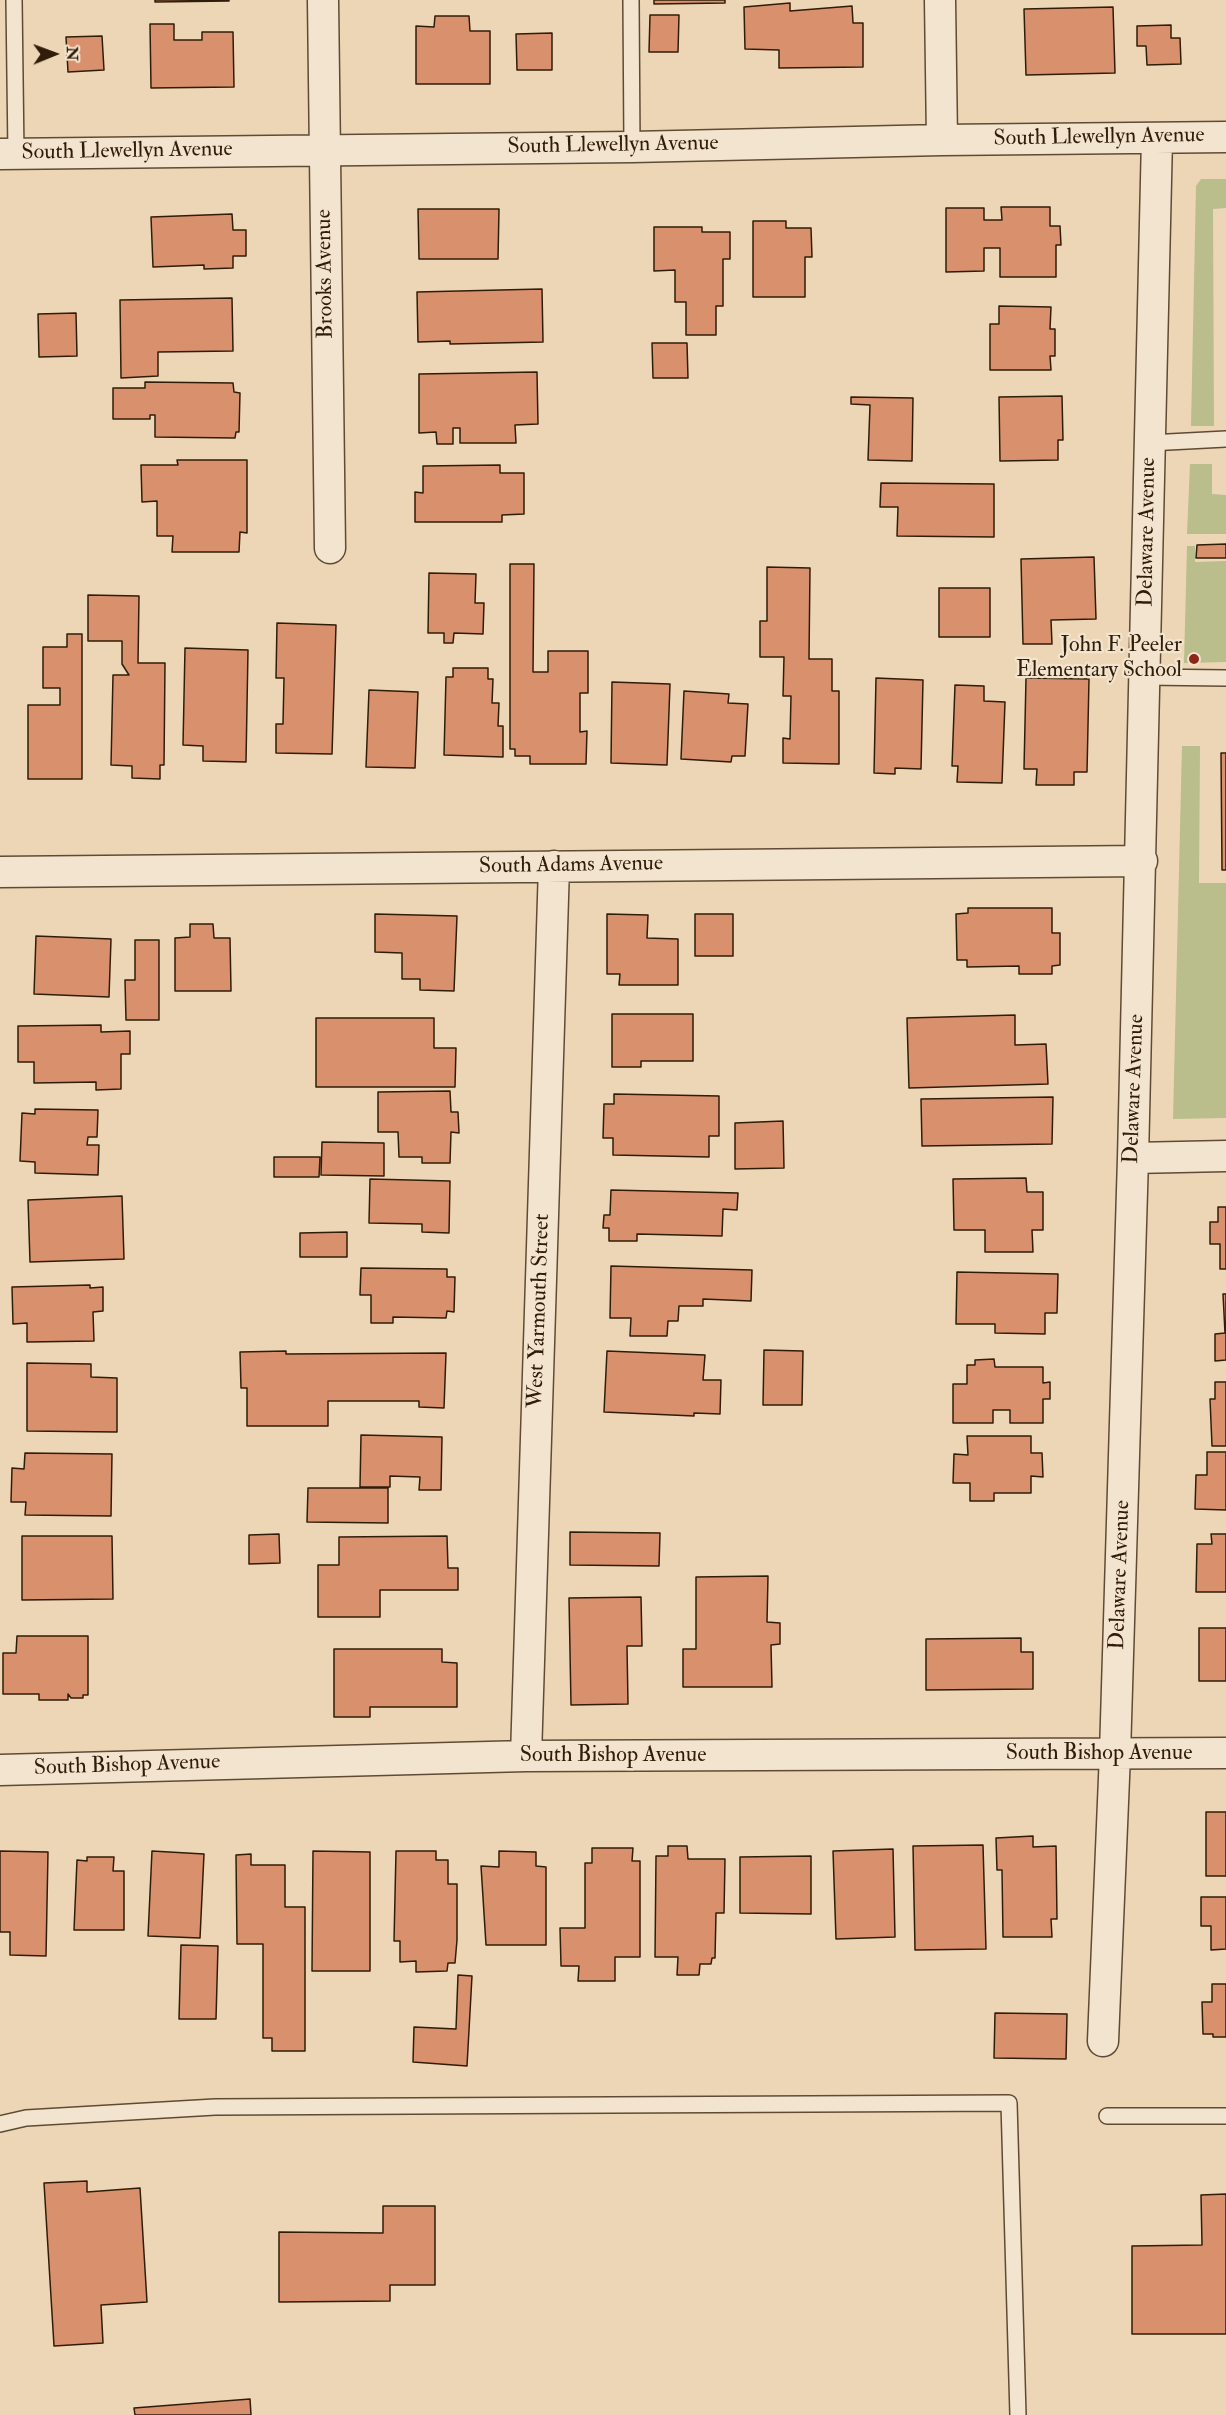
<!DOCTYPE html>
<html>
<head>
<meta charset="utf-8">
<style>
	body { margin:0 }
	#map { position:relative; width:1226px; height:2415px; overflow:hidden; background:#edd6b5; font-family:"IM FELL Double Pica",serif }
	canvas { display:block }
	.north { position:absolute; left:24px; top:24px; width:60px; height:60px; -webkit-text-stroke:4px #f3e4cf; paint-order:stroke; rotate:89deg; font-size:16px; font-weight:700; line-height:24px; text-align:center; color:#301d09 }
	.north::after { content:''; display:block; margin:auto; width:21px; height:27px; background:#301d09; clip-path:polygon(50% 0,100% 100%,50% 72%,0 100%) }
</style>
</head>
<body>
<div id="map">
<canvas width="1226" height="2415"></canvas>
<div class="north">N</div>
</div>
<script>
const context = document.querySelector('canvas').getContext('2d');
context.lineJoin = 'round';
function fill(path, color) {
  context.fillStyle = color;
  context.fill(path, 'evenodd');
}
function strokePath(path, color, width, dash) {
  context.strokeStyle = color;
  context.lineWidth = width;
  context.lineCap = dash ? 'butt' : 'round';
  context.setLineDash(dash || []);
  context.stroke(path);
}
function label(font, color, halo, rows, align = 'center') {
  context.font = font + ' "IM FELL Double Pica",serif';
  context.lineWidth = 4.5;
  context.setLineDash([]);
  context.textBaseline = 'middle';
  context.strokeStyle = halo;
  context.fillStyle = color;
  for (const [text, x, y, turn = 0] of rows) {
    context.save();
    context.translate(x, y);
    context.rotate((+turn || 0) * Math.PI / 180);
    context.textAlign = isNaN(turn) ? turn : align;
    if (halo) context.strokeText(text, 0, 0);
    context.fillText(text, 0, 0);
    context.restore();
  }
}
fill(new Path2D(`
	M1201,179H1226V208L1213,209L1214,426H1191L1196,186Z
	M1190,464H1212V494L1226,495V534H1187Z
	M1187,546H1195V562L1226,561V662L1184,663Z
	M1182,746H1200L1199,883H1226V1118L1173,1119Z`), '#babd8c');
const building = new Path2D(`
	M155,0H229V1L155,2Z
	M654,0H725V3L654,4Z
	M790,3V11L852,6L853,23H863V67L779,68V50L745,49L744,7Z
	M1113,7L1115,73L1026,75L1024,9Z
	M650,15H679L678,52H649Z
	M435,16H469L470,31H490V84H416V26L434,27Z
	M150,24H174V40H202V32H233L234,87L151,88Z
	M1171,25V38H1180L1181,64L1147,65L1146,46H1137V26Z
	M552,33V70H517L516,34Z
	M102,36L104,70L68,72L66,37Z
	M1001,207H1050V226H1060L1061,245H1056V277H1000V248H984V271L946,272V208H984V220H1002Z
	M418,209H499L498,259H419Z
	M232,214L233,230H246V256H233V268L204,269V265L153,267L151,217Z
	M753,221H786V228H811L812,257H805V297H753Z
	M654,227H702V232H730V259H723V306H716V335H686V302H675V270L654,271Z
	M542,289L543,342L450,344V341L418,342L417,292Z
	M232,298L233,351L158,352V376L121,378L120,300Z
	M999,306L1051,307L1050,329H1055V356H1050L1051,370H990V324H999Z
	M76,313L77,356L39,357L38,314Z
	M652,343H687L688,378H653Z
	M537,372L538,424L515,425L516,443H460V428H453V444H437L436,432L419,433V374Z
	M145,382L233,383L234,392L240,393L239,432H236L235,438L155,437V415H150V419H113V388H145Z
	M1062,396L1063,440H1058V460L1000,461L999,397Z
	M851,397L913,398L912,461L868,460L870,405L851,404Z
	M177,460H247V533L240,532L239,552H172L173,536H157V501L142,502L141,465H178Z
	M500,465V473H524V514L502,515V522H415V492L423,493V466Z
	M881,483L994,484V537L897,536L898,507H880Z
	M1226,544V558H1196L1197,545Z
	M1094,557L1096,619L1051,620L1052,644H1023L1021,559Z
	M510,564H534L533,672H548V651H588V693H580V732L587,731L586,764H530V756H515V749H510Z
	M767,567L810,568L809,659H832V691H839V764L783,763V738L790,739L791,696H783L784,657H760V621H767Z
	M429,573L476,574L475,603H484L483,634L454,633L453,643H444V633H428Z
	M939,588H990V637H939Z
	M88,595L139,596L138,663H165L164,765H160V779L132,778V766L111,765L113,675H129L122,664V641H88Z
	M277,623L336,625L332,754L276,753V724H283L284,678H276Z
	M67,634H82V779H28V705H60V688H43V647H67Z
	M185,648L248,650L246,762L203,761V746L183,745Z
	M453,668H488V679H493L492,703H499L498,726H503V757L444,755L446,677H453Z
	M876,678L923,680L921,769L895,768V774L874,773Z
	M1026,678L1089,679L1087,772H1074V785H1036L1037,769H1024Z
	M612,682L670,684L667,765L611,763Z
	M955,685L984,686V701L1005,702L1002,783L957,782L958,766H952Z
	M369,690L418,692L415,768L366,767Z
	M684,691L729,694L728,703L748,704L745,756H732L731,762L681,759Z
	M1221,753H1226V870H1222Z
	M968,908H1052V933H1060V965L1052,966V974H1019V966L967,967V960H957L956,914L968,913Z
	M375,914L457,916L454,991L420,990V979H402V953L375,952Z
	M607,914L648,915L647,938L678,939V985H619L620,974H607Z
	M695,914H733V956H695Z
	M190,924H213L214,938H230L231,991H175V938L190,937Z
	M36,936L111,939L109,997L34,994Z
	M135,940H159V1020H126L125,980H135Z
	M612,1014H693V1061H641V1067H612Z
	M1015,1015V1045L1046,1044L1048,1084L909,1088L907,1018Z
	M316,1018H434V1048H456L455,1087H316Z
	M101,1025V1032L130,1031V1054H121V1089L96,1090V1082L34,1083V1062H18V1026Z
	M450,1091L451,1112H458L459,1133L451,1132L450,1163H422V1157H399L398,1132H378V1092Z
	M614,1094L719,1096V1136H709V1157L613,1155V1138H603L604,1104H614Z
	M1053,1097L1052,1144L922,1146L921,1099Z
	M35,1109L98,1110L97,1137H88L87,1145H99L98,1175L35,1173V1162L20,1161L22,1113L35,1114Z
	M783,1121L784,1168L735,1169V1123Z
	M322,1142L384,1143V1176L321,1175Z
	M274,1157H320L319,1177H274Z
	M1026,1178L1027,1192H1043V1230H1032L1033,1252H985V1230H954L953,1179Z
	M370,1179L450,1181L449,1233L422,1232V1224L369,1223Z
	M611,1190L738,1193L737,1210L723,1209L722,1236L637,1234V1241H609V1228H603L604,1215H610Z
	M122,1196L124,1259L30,1262L28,1200Z
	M1218,1207H1226V1269H1220V1244H1210V1222H1218Z
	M347,1232V1257H300V1233Z
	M611,1266L752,1270L751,1301L703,1299V1306H679L678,1321H668L667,1336H630L631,1318H610Z
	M361,1268L447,1269V1277H455L454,1312L447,1311L446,1318L393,1317V1323H371V1295H360Z
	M957,1272L1058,1274L1057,1313H1045V1334L995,1333V1324H956Z
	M90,1285V1288L103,1287V1311L93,1312L94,1341L27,1342V1323L13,1324L12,1287Z
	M1223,1294H1226V1360L1215,1361V1334L1225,1333Z
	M764,1350L803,1351L802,1405H763Z
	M286,1351V1354L446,1353L444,1408L419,1407V1401H328V1426H247V1388H241L240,1352Z
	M607,1351L705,1355L703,1380H721L720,1414L694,1413V1416L604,1412Z
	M994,1359L995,1367H1043V1383L1050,1382V1399H1043V1423H1010V1410H993V1423H953V1384H967V1365H975V1360Z
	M27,1363L91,1364V1377L117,1378V1432L27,1431Z
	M1215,1382H1226V1446H1212L1210,1399H1215Z
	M361,1435L442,1437L441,1490H419L420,1477L390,1476V1487H360Z
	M967,1436H1031V1453H1042L1043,1477L1031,1476V1493H994V1501H970V1483H953L954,1454L968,1455Z
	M1207,1452H1226V1510L1195,1509L1196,1475H1207Z
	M25,1453L112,1454L111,1516L25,1515L26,1502H11L12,1468L24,1469Z
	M308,1488H388V1523L307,1522Z
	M570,1532L660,1533L659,1566L570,1565Z
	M279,1534L280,1563L249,1564V1535Z
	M1211,1534H1226V1592H1196L1197,1544H1212Z
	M22,1536H112L113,1599L22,1600Z
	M447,1536L448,1568H458V1590H380V1617H318V1565H339V1537Z
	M768,1576L767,1622L780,1623V1644L771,1645L772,1687H683V1649H696V1577Z
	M641,1597L642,1646H627L628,1704L571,1705L569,1598Z
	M1199,1628H1226V1681H1199Z
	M17,1636H88V1695H83V1698H71L68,1694V1700H39V1694H3V1653H16Z
	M1021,1638V1652H1033V1689L926,1690V1639Z
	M334,1649H442V1662L457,1663V1707H370V1717H334Z
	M1206,1812H1226V1876H1206Z
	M1033,1836V1847L1056,1846L1057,1919H1051L1052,1937H1003L1002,1870H997L996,1838Z
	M983,1845L986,1949L915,1950L913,1846Z
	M668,1846H687L688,1859H725L724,1913H716L715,1958H712L711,1964H700L699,1975H677L678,1957H655L656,1856H668Z
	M592,1848H633L632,1861H640V1957H615V1981H578L579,1966H561L560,1928H585V1863H592Z
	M893,1849L895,1937L836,1939L833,1851Z
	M0,1851L48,1852L46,1956L10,1955V1932H0Z
	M152,1851L204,1854L200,1938L148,1936Z
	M313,1851L370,1852V1971H312Z
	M396,1851H436V1860H448V1884H457V1940L455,1963H448L447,1971L416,1972V1961L400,1962V1941H394Z
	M499,1851L536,1852V1866L546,1867V1945H486L481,1866L499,1867Z
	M251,1854V1865H285V1907H305V2051H272V2038H263V1944H237L236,1855Z
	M811,1856V1914L740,1913V1857Z
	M87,1857H114L113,1871H124V1930H74L77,1860L87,1861Z
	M1201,1897H1226V1949L1211,1950V1926H1201Z
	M181,1945L218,1946L216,2019H179Z
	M458,1975L472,1976L467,2066L413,2062L414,2027L456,2029Z
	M1212,1984H1226V2037H1213V2034H1203L1202,2002H1212Z
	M995,2013L1067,2014L1066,2059L994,2058Z
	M87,2181V2192L140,2188L147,2302L101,2305L103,2343L54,2346L44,2183Z
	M1226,2194V2334H1132V2246L1202,2245L1201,2195Z
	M383,2206H435V2285H390V2301L279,2302V2232L383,2233Z
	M250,2399L251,2415H135L134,2408Z`);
fill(building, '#d9906d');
strokePath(building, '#301d09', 1.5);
const service = new Path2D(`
	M14,0L16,154
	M631,0L632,147
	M1149,443L1226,439
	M1145,677L1226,678
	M1107,2116H1226
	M0,2124L26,2118L215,2107L1009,2103L1018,2415`);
const minor = new Path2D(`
	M323,0L330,548
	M940,0L942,140
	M0,154L632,147L942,140L1226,137
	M0,872L1142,861
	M1133,1158L1226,1156
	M526,1756L554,866
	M0,1770L526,1756L1226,1753
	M1103,2041L1115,1754L1133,1158L1157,138`);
strokePath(service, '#5f4b34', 18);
strokePath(minor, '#5f4b34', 33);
strokePath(service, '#f3e4cf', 15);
strokePath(minor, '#f3e4cf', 30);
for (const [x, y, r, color] of [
	[1194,659,6,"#8f2418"]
]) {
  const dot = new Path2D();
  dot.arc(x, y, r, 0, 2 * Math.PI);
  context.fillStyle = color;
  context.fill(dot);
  strokePath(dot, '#f3e4cf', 2);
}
label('22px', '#301d09', '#f3e4cf', [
	["South Llewellyn Avenue",1099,138,-1],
	["South Llewellyn Avenue",613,146,-1],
	["South Llewellyn Avenue",127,152,-1],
	["Brooks Avenue",326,274,-91],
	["Delaware Avenue",1148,532,-89],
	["South Adams Avenue",571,866,-1],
	["Delaware Avenue",1135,1089,-88],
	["West Yarmouth Street",540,1311,-88],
	["Delaware Avenue",1121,1575,-88],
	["South Bishop Avenue",1099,1754],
	["South Bishop Avenue",613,1756],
	["South Bishop Avenue",127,1766,-2]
]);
label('22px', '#301d09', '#f3e4cf', [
	["John F. Peeler",1182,646],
	["Elementary School",1182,671]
], 'right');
</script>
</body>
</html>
